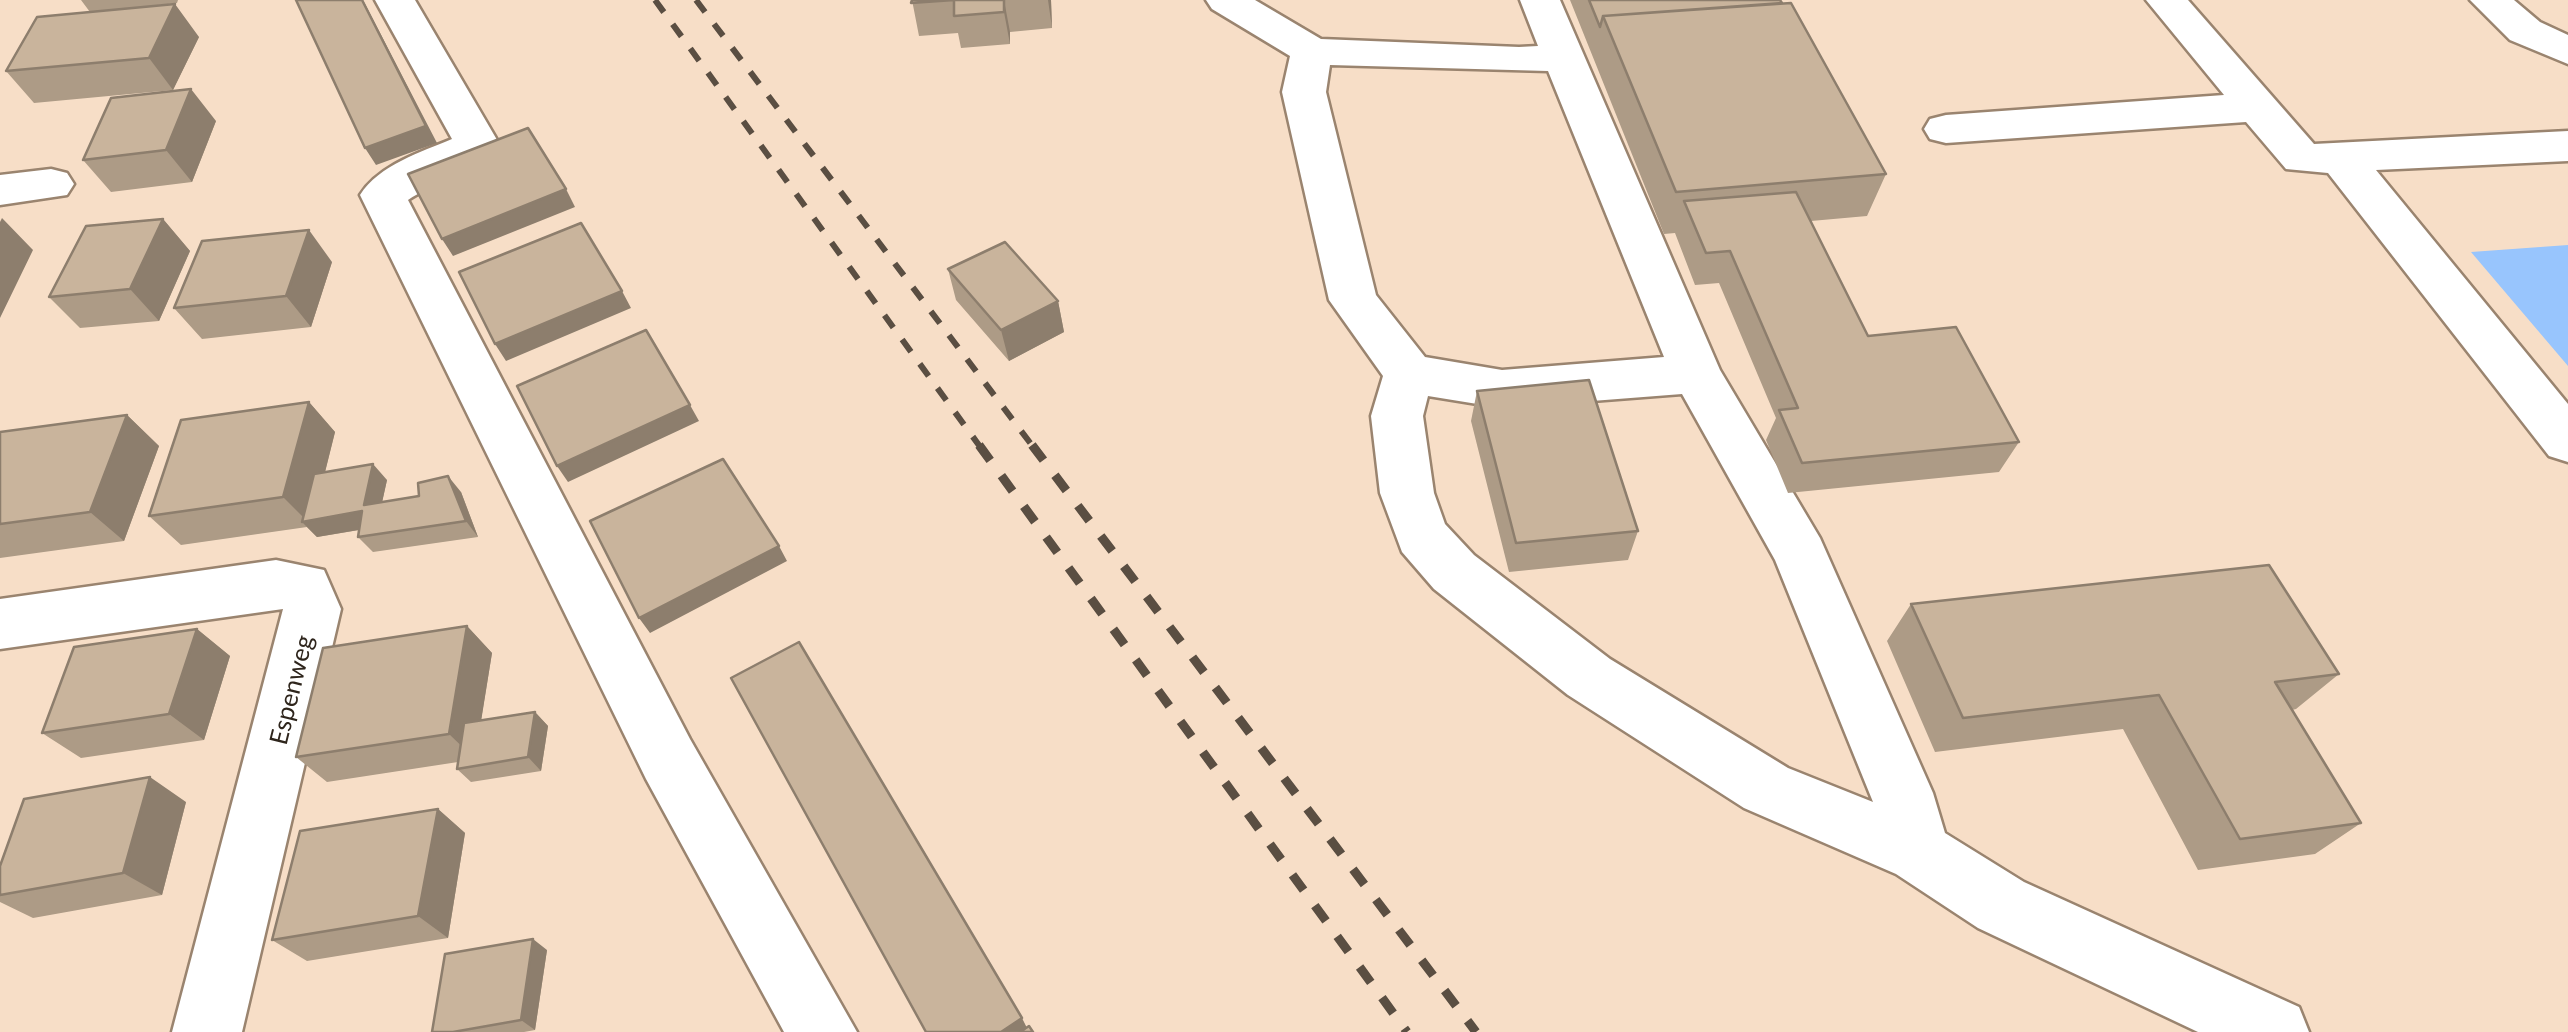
<!DOCTYPE html>
<html>
<head>
<meta charset="utf-8">
<style>
	body { margin:0 }
	canvas { display:block; background:#f7dec7 }
</style>
</head>
<body>
<canvas width="2568" height="1032"></canvas>
<script>
const context = document.querySelector('canvas').getContext('2d');
context.lineJoin = 'round';
function fill(path, color) {
  context.fillStyle = color;
  context.fill(path, 'evenodd');
}
function strokePath(path, color, width, dash) {
  context.strokeStyle = color;
  context.lineWidth = width;
  context.lineCap = dash ? 'butt' : 'round';
  context.setLineDash(dash || []);
  context.stroke(path);
}
function label(font, color, halo, rows, align = 'center') {
  context.font = font + ' Lato,sans-serif';
  context.lineWidth = 9;
  context.setLineDash([]);
  context.textBaseline = 'middle';
  context.strokeStyle = halo;
  context.fillStyle = color;
  for (const [text, x, y, turn = 0] of rows) {
    context.save();
    context.translate(x, y);
    context.rotate((+turn || 0) * Math.PI / 180);
    context.textAlign = isNaN(turn) ? turn : align;
    if (halo) context.strokeText(text, 0, 0);
    context.fillText(text, 0, 0);
    context.restore();
  }
}
fill(new Path2D(`
	M2568,245V366L2471,252Z`), '#98c5fd');
const minor = new Path2D(`
	M375,0H415L500,145C491,159 430,185 408,200L690,739L857,1032H784L646,779L360,195C379,165 421,152 452,139Z
	M1206,0H1255L1321,39L1519,47L1538,46L1520,0H1560L1720,370L1820,538L1933,793L1945,833L2024,882L2299,1007L2309,1032H2198L1978,928L1896,874L1744,808L1568,695L1434,589L1402,552L1380,493L1371,416L1383,376L1329,300L1282,92L1290,56L1212,9ZM1330,65L1548,71L1664,357L1502,370L1425,357L1376,295L1326,92ZM1682,394L1775,560L1873,802L1788,768L1610,659L1474,555L1445,524L1434,493L1423,416L1428,396L1502,408Z
	M2146,0H2188L2314,144L2568,131V161L2376,170L2568,404V462L2549,456L2328,173L2286,169L2246,122L1946,143L1930,139L1924,129L1930,119L1946,115L2224,95Z
	M2470,0H2514L2540,22L2568,35V64L2510,40Z
	M51,169L67,173L74,184L67,195L0,205V175Z
	M276,560L324,570L341,609L242,1032H172L283,609L0,649V599Z`);
strokePath(minor, '#9a846f', 5);
fill(minor, '#fff');
strokePath(new Path2D(`
	M655,0L981,448
	M696,0L1034,448`), '#5a4e42', 6, [15, 15]);
strokePath(new Path2D(`
	M979,445L1407,1032
	M1032,445L1476,1032`), '#5a4e42', 9, [19, 19]);
fill(new Path2D(`
	M81,0H178L177,3L121,9L199,37L173,90L34,103L6,71L90,12Z
	M912,0H1051L1052,28L1010,32V44L961,48L958,33L919,36Z
	M1570,0H1780L1886,174L1867,216L1811,221L1868,336L2019,442L1999,472L1788,493L1766,440L1776,418L1719,283L1695,285L1675,233L1664,234Z
	M216,121L192,182L111,192L83,160Z
	M163,219L190,251L159,321L80,328L49,297Z
	M332,262L311,327L202,339L174,308Z
	M948,269L1058,301L1064,332L1009,361L956,300Z
	M1477,391L1638,531L1628,560L1509,572L1471,421Z
	M309,402L335,432L325,472L387,480L382,502L461,492L478,537L373,552L358,537L359,530L317,537L307,527L181,545L149,516Z
	M127,415L159,446L124,541L0,558V432Z
	M1911,604L2339,674L2296,709L2292,710L2361,823L2315,854L2198,870L2123,729L1935,752L1887,641Z
	M467,626L492,653L481,720L535,712L548,726L541,771L471,782L457,769L458,762L327,782L296,757Z
	M197,629L230,656L204,740L81,758L42,733Z
	M186,802L162,895L33,918L0,902V866Z
	M438,809L465,833L448,938L307,961L272,940Z
	M547,950L535,1030L524,1032H432Z`), '#ad9b86');
fill(new Path2D(`
	M362,0H363L437,143L376,165L365,148Z
	M1004,0L1010,32V44L1004,12Z
	M1048,0H1051L1052,28Z
	M175,4L199,37L173,90L149,58Z
	M191,89L216,121L192,182L166,150Z
	M566,189L575,207L453,256L442,239Z
	M2,218L33,250L0,318V222Z
	M163,219L190,251L159,321L130,289Z
	M309,230L332,262L311,327L286,296Z
	M622,291L631,308L506,361L495,344Z
	M1058,301L1064,332L1009,361L1001,330Z
	M309,402L335,432L313,520L362,511L376,527L317,537L302,522L307,521L283,497Z
	M690,405L699,421L568,482L557,466Z
	M127,415L159,446L124,541L90,512Z
	M373,464L387,480L378,521L364,505Z
	M448,476L461,492L478,537L466,521Z
	M779,546L787,561L650,633L639,618Z
	M467,626L492,653L475,759L449,734Z
	M197,629L230,656L204,740L169,714Z
	M535,712L548,726L541,771L528,757Z
	M150,777L186,802L162,895L123,873Z
	M438,809L465,833L448,938L418,916Z
	M533,939L547,950L535,1030L521,1020Z
	M1022,1018L1027,1028L1021,1032H1001Z`), '#8d7e6d');
const building = new Path2D(`
	M296,0H362L426,126L365,148Z
	M912,0H1004V12L954,16V0L911,3Z
	M1589,0H1780L1782,3L1603,16L1600,27Z
	M1791,3L1886,174L1676,192L1603,16Z
	M175,4L149,58L6,71L37,17Z
	M191,89L166,150L83,160L111,98Z
	M528,128L566,189L442,239L408,174Z
	M1796,192L1868,336L1956,327L2019,442L1802,463L1779,410L1798,408L1730,251L1706,253L1684,201Z
	M163,219L130,289L49,297L86,226Z
	M581,223L622,291L495,344L459,272Z
	M309,230L286,296L174,308L202,241Z
	M1005,242L1058,301L1001,330L948,269Z
	M646,330L690,405L557,466L517,386Z
	M1589,380L1638,531L1516,543L1477,391Z
	M309,402L283,497L149,516L181,420Z
	M127,415L90,512L0,524V432Z
	M723,459L779,546L639,618L590,521Z
	M373,464L364,505L419,496L418,483L448,476L466,521L358,537L362,511L302,522L314,474Z
	M2269,565L2339,674L2275,682L2361,823L2240,839L2159,695L1963,718L1911,604Z
	M467,626L449,734L296,757L323,648Z
	M197,629L169,714L42,733L74,647Z
	M799,642L1022,1018L1001,1032H926L731,678Z
	M535,712L528,757L457,769L464,723Z
	M150,777L123,873L0,895V866L24,799Z
	M438,809L418,916L272,940L300,831Z
	M533,939L521,1020L453,1032H432L445,954Z
	M1029,1026L1033,1032H1020Z`);
fill(building, '#c9b49c');
strokePath(building, '#8d7e6d', 2.5);
label('25px', '#2e251c', '#fff', [
	["Espenweg",292,690,-76]
]);
</script>
</body>
</html>
